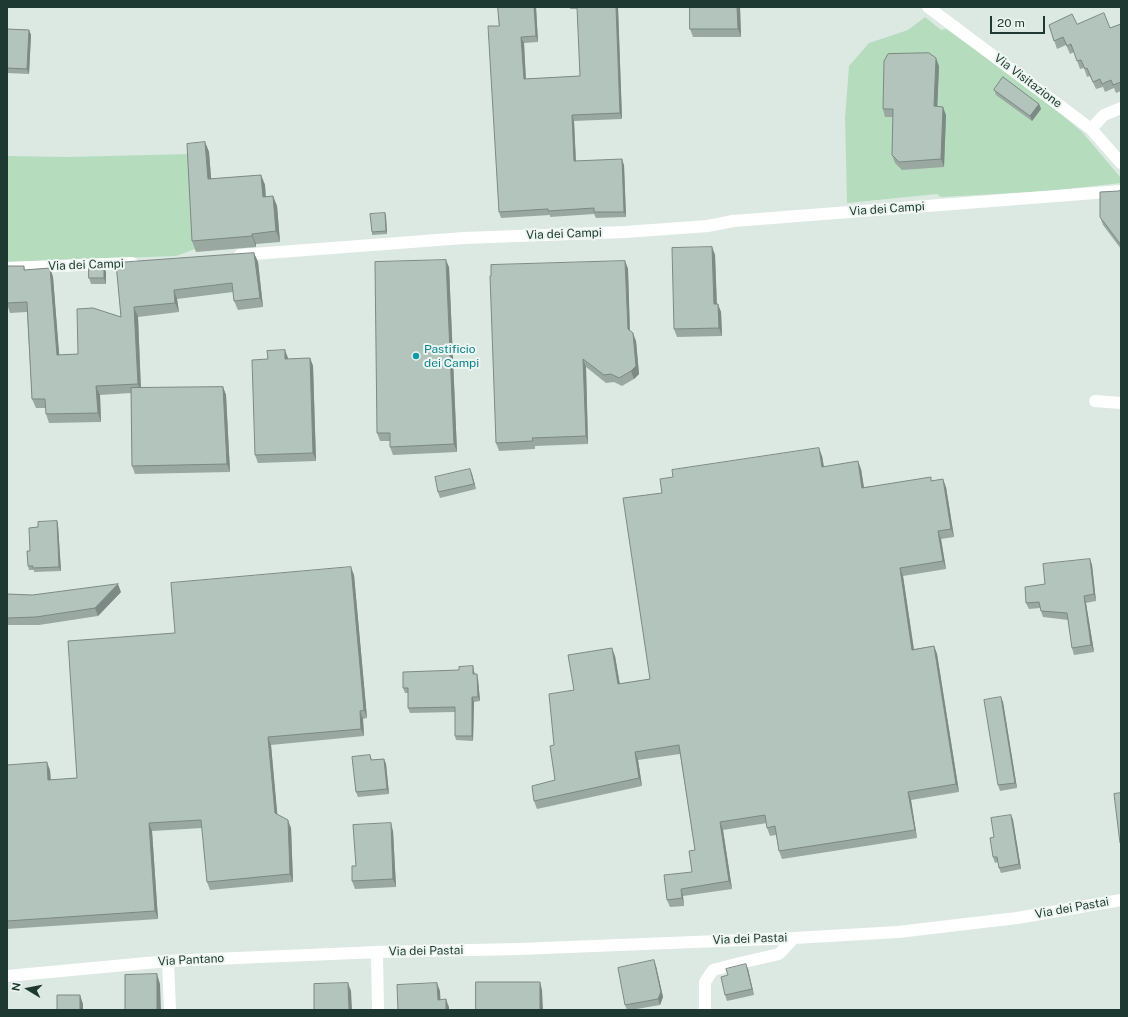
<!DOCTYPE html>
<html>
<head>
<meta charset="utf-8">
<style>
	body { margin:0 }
	#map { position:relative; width:1128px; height:1017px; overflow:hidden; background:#dce9e3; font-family:"Public Sans",sans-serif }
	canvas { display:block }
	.frame { position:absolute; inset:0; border:8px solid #1e3931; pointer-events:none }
	.north { position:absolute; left:8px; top:969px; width:40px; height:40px; -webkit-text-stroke:3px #edf6f1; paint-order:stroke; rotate:280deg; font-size:11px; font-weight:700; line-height:16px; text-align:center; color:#1e3931 }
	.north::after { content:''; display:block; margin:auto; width:14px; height:18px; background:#1e3931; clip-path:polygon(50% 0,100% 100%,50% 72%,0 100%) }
	.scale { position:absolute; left:990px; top:16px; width:55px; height:18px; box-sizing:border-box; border:2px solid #1e3931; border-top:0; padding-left:5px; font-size:12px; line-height:14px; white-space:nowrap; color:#1e3931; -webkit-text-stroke:3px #edf6f1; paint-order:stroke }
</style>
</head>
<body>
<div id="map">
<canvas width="1128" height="1017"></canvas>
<div class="frame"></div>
<div class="north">N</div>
<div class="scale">20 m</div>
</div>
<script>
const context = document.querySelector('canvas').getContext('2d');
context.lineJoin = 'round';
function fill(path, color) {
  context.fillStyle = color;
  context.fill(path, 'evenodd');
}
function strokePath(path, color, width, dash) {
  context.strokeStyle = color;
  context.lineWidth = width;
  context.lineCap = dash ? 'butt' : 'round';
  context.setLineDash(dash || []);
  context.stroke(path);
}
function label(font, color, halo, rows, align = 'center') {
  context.font = font + ' "Public Sans",sans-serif';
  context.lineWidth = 4;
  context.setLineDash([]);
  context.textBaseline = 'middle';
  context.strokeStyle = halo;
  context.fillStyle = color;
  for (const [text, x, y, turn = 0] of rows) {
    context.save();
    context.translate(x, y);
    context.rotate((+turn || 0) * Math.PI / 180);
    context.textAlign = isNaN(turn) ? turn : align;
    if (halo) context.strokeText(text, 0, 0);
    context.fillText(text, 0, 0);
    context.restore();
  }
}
fill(new Path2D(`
	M925,17L941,30L946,29L1035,92L1082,132L1121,178V183L1048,191L941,197L937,194L847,203L845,118L849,66L869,43L908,30Z
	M191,154L195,249L176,256L7,262V156L67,157Z`), '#b4dcbd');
strokePath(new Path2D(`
	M928,7L1091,129L1121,163
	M1091,129L1104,115L1121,108
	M240,255L464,238L625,232L708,226L733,221L1121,191
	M7,268L132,263
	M1095,401L1121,403
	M377,952L378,1010
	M168,961L170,1010
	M7,976L168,961L377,952L519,949L794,938L898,932L1017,918L1121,900
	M705,1010V982L713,970L740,963L779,954L794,938`), '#fff', 12);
fill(new Path2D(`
	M498,7H536L538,42L524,43L526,79L580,76L578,9H570V7H618L622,119L574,121L576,161L624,165L626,217L596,218L594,214L550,217V215L501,218L499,212V26Z
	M740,7L741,37H693L690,29Z
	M1077,24L1110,28L1121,24V91L1116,93L1114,88L1105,92L1103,87L1096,89L1090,76L1087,77L1084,68L1080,69L1074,52L1070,54L1066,45L1057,49L1049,25Z
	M7,29L29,30L31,35L29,74L7,73Z
	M939,66L937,106L946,115L944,167L902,170L895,163L892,155L893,117H885L883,109Z
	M994,90L1039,104L1041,109L1032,121L996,95Z
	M205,142L209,152L211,179L261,175L265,185L266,197L273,196L277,206L280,242L256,244V247L196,252L192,241Z
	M1121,189V249L1103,225L1100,217L1119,191Z
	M385,213L386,216L387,234L372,235V232Z
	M712,247L715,255L717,304L721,312L722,336L677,337L674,329Z
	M254,253L258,262L263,307L238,310L234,301L233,292L177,299L179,312L138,317L141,388L223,387L226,395L230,472L135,474L132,466L131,393L100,395L101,422L49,423L46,414V408H36L32,399L27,312L10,313L7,304L24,266L25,270L50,268L53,277L59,355L78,354L121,317L116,263Z
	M625,261L628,269L630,331L636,341L639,374L634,379L622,386L614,382L606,383L586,367L588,444L535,446V449L499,451L496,443Z
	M449,267L457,452L393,455L390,447V441H380L377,433Z
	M106,272V284H91L89,278Z
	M310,358L313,366L316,461L258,463L255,455L288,359Z
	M822,456L824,466L861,469L864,487L932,481L946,487L954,537L941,539L946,569L903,576L914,649L934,646L937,654L959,792L911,800L917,838L782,859L779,851L776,835L770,836L767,828V823L723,830L732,889L683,896L684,906L670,907L667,900L692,872L695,850L680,754L638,760L642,786L537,809L534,801L555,780L554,745L574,690L615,656L620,684L650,679L662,493Z
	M472,474L476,489L440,498L438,492Z
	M57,521L58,525L61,571L34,572V570H29L28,566L30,551L38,527Z
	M1090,559L1092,565L1096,601L1086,603L1094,652L1074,655L1072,648L1068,620L1043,617L1040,608L1029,609L1026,603L1045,584Z
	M354,575L367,718L363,719L364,736L271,745L277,814L291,828L293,882L210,890L207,882L202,828L152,831L158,919L7,929V765L50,770L51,780L77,778L175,633Z
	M121,592L98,616L39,625H7V594L32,595Z
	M474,671L475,674L478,679L480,701L474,702L473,741L456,740L455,736V712L410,713L408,708V693H405L403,688Z
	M1003,702L1017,788L1000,791L998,785Z
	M370,755L372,760L384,759L386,764L389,794L358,797L356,792Z
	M1011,815L1013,820L1021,869L1001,873L999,868L998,862L995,863L993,857L994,837Z
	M393,831L396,887L355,889L352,881L356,866Z
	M656,966L663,997L660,1005L631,1010H627L625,1005Z
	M748,969L754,995L727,1001L725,995L728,975Z`), '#99a9a2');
fill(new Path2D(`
	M534,7H536L538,42L536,36Z
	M616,7H618L622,119L620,113Z
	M737,7H740L741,37L738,29Z
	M29,30L31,35L29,74L27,69Z
	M521,37L524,43L526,85L524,79Z
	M936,58L939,66L937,114L934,106Z
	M1039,104L1041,109L1032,121L1030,116Z
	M943,107L946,115L944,167L941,159Z
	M572,115L574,121L576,166L574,161Z
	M205,142L209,152L212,189L208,179Z
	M622,159L624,165L626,217L624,212Z
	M261,175L265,185L266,207L263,197Z
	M273,196L277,206L280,242L276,231Z
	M385,213L386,216L387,234L386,231Z
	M252,234L256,244V247L252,236Z
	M712,247L715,255L717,312L714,304Z
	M254,253L258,262L263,307L260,298Z
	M446,260L449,267L457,452L454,444Z
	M625,261L628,269L630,337L628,329Z
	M104,267L106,272V284L104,278Z
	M50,268L53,277L60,364L57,355Z
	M174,290L177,299L179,312L175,303Z
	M718,304L721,312L722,336L719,328Z
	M134,307L138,317L141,393L138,384Z
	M633,333L636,341L639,374L634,379L631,371Z
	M285,350L288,358V367L285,359Z
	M310,358L313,366L316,461L313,453Z
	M583,359L586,367L588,444L586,436Z
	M96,386L100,395L101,422L98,413Z
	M223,387L226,395L230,472L227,464Z
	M819,448L822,456L825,475L822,467Z
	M858,461L861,469L865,495L862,488Z
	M470,469L472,474L476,489L474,484Z
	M943,479L946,487L954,537L951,529Z
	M57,521L58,525L61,571L59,567Z
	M938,531L941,539L946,569L943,561Z
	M1090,559L1092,565L1096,601L1094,594Z
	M351,567L354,575L367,718L364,710Z
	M900,568L903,576L915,658L912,650Z
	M118,584L121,592L98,616L95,608Z
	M1084,596L1086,603L1094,652L1091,645Z
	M934,646L937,654L959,792L956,784Z
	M612,648L615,656L621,692L618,684Z
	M473,666L474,671L475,679L473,674Z
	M477,674L478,679L480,701L478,697Z
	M472,697L474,702L473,741L472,736Z
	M1001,697L1003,702L1017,788L1015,783Z
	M360,711L363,719L364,736L361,729Z
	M268,737L271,745L278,821L275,813Z
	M635,752L638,760L642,786L639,778Z
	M384,759L386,764L389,794L387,789Z
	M47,762L50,770L51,788L48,780Z
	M908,792L911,800L917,838L915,830Z
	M1011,815L1013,820L1021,869L1019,864Z
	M288,820L291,828L293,882L290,874Z
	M720,822L723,830L732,889L729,881Z
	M149,823L152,831L158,919L155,911Z
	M391,823L393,831L396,887L393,879Z
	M681,889L683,896L684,906L682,898Z
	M654,960L656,966L663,997L660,1005L658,999Z
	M746,964L748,969L754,995L752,989Z
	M157,974L160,984L161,1010H157Z
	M540,982L542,990L543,1010H540Z
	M348,983L351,991L352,1010H349Z
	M437,983L440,991L441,1008L438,1000Z
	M80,995L83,1004V1010H80Z
	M446,999L449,1007V1010H446Z`), '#7d8984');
const building = new Path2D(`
	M498,7H534L536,36L521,37L524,79L580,76L577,7H616L620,113L572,115L574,161L622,159L624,212H594V208L548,211V209L499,212L488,26H499Z
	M690,7H737L738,29H690Z
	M1104,13L1110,28L1121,24V82L1113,85L1111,80L1102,84L1100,79L1093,82L1087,68L1085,69L1081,60L1077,61L1071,44L1067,46L1063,37L1054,41L1049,25L1072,14L1077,24Z
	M7,29L29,30L27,69L7,68Z
	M929,53L936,58L934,106L943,107L941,159L899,162L892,155L893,109H883L884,61L888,54Z
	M1003,77L1039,104L1030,116L994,90Z
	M205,142L208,179L261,175L263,197L273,196L276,231L252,234V236L192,241L187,144Z
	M1121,189V245L1100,217V192L1119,191Z
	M385,213L386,231L372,232L370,214Z
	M712,247L714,304H718L719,328L674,329L672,248Z
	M254,253L260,298L234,301L232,283L174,290L175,303L134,307L138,384L96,386L98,413L46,414L45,399H32L27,302L7,303V266H24V270L50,268L57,355L78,354L77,309L93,308L121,317L116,263Z
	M446,260L454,444L390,447V433H377L375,262Z
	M625,261L628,329L633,333L636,366L631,371L619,378L611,374L604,375L583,359L586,436L532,438L533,441L496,443L490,276H491V265Z
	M89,267H104V278H89Z
	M285,350V359L310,358L313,453L255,455L252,360L268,359L267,351Z
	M223,387L227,464L132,466L131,388Z
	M819,448L822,467L858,461L862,488L931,477V481L943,479L951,529L938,531L943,561L900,568L912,650L934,646L956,784L908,792L915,830L779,851L775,826L767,828L765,815L720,822L729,881L681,889L682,898L667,900L664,875L692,872L689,851L695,850L679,745L635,752L639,778L534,801L532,786L555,780L550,746L554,745L549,694L574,690L568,655L612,648L618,684L650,679L623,498L662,493L660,479L673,477L672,470Z
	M470,469L474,484L438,492L435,477Z
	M57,521L59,567L33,568V566H28L27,551H30L29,528L38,527V522Z
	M1090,559L1094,594L1084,596L1091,645L1072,648L1067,613L1041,611L1039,602L1026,603L1025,587L1045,584L1043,564Z
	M351,567L364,710L360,711L361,729L268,737L275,813L288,820L290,874L207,882L201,820L149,823L155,911L7,921V765L47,762L48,780L77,778L68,641L175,633L171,583Z
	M118,584L95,608L36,617L7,618V594L32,595Z
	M473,666V674H477L478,697H472V736H455V707L408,708V688H403V672L459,670V667Z
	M1001,697L1015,783L998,785L984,700Z
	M370,755L371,760L384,759L387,789L356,792L352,757Z
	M1121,793V843H1120L1114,794Z
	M1011,815L1019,864L999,868L997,857H993L990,838L994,837L991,818Z
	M391,823L393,879L352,881V866H356L353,825Z
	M654,960L661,992L658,999L625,1005L618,968Z
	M746,964L752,989L725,995L721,977L728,975L726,969Z
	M157,974V1010H57V995H80V1010H125V975Z
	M476,982H540V1010H476Z
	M348,983L349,1010H314V984Z
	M437,983L438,1000L446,999V1010H398L397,985Z`);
fill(building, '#b2c4bc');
strokePath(building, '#7d8984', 1);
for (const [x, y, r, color] of [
	[416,356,4,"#0f9aa8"]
]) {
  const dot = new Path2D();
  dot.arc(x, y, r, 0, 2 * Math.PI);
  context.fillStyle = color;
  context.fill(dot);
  strokePath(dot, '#edf6f1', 1.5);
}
label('12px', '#1e3931', '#edf6f1', [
	["Via Visitazione",1028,81,37],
	["Via dei Campi",887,209,-4],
	["Via dei Campi",564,234,-2],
	["Via dei Campi",86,265,-2],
	["Via dei Pastai",1072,908,-10],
	["Via dei Pastai",750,939,-2],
	["Via dei Pastai",426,951,-1],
	["Via Pantano",191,960,-3]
]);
label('12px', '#0d838f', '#edf6f1', [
	["Pastificio",424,349],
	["dei Campi",424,363]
], 'left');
</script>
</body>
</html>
